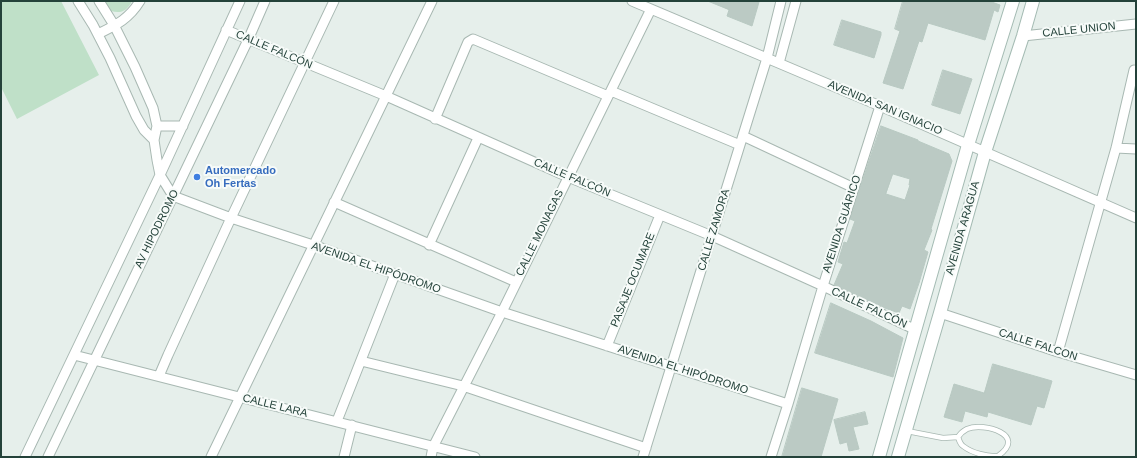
<!DOCTYPE html>
<html>
<head>
<meta charset="utf-8">
<style>
	body { margin:0 }
	#map { position:relative; width:1137px; height:458px; overflow:hidden; background:#e6efeb; font-family:Helvetica,sans-serif }
	canvas { display:block }
	.frame { position:absolute; inset:0; border:2px solid #24423a; pointer-events:none }
</style>
</head>
<body>
<div id="map">
<canvas width="1137" height="458"></canvas>
<div class="frame"></div>
</div>
<script>
const context = document.querySelector('canvas').getContext('2d');
context.lineJoin = 'round';
function fill(path, color) {
  context.fillStyle = color;
  context.fill(path, 'evenodd');
}
function strokePath(path, color, width, dash) {
  context.strokeStyle = color;
  context.lineWidth = width;
  context.lineCap = dash ? 'butt' : 'round';
  context.setLineDash(dash || []);
  context.stroke(path);
}
function label(font, color, halo, rows, align = 'center') {
  context.font = font + ' Helvetica,sans-serif';
  context.lineWidth = 4;
  context.setLineDash([]);
  context.textBaseline = 'middle';
  context.strokeStyle = halo;
  context.fillStyle = color;
  for (const [text, x, y, turn = 0] of rows) {
    context.save();
    context.translate(x, y);
    context.rotate((+turn || 0) * Math.PI / 180);
    context.textAlign = isNaN(turn) ? turn : align;
    if (halo) context.strokeText(text, 0, 0);
    context.fillText(text, 0, 0);
    context.restore();
  }
}
fill(new Path2D(`
	M1,1H61L99,75L17,119L1,87Z
	M104,1H132C127,11 121,14 111,11Z`), '#bfe0c8');
const building = new Path2D(`
	M708,1H754L759,2L752,26L727,16L729,10Z
	M903,1H989L1000,5L998,12L994,10L985,40L928,23L922,42L919,41L903,89L883,83L900,31L895,29Z
	M842,20L881,32V35L874,58L834,45Z
	M943,70L972,79L960,114L932,105Z
	M881,126L918,140V141L949,154L952,161L931,229L932,230L924,250L928,252L919,283L910,309L902,306L899,313L882,307L834,285L843,264L838,262L844,242L847,243L855,221L850,219L870,158ZM893,174L910,179L909,185H910L905,200L886,194Z
	M831,303L871,321L903,338L893,377L815,353Z
	M993,364L1052,381L1044,408L1037,406L1031,425L988,412L987,417L965,411L962,422L944,417L954,384L984,393Z
	M802,388L838,399L821,457H782Z
	M865,412L868,424L853,427L859,449L849,451L847,442L840,444L834,420Z`);
fill(building, '#bbcac4');
strokePath(building, '#b8c9c2', 1);
const lane = new Path2D(`
	M907,431L943,438L958,437C960,434 963,431 967,429C984,422 1028,435 998,456C987,457 972,453 963,446C960,444 959,440 958,437`);
const street = new Path2D(`
	M78,1L93,25L110,58L136,116L144,130L154,140L157,160L160,175L173,196L231,218L313,245L502,312L788,404
	M99,1L114,25L135,67L153,108L157,126L154,140
	M632,1L880,106L1136,218
	M226,30L386,96L568,177L712,236L823,286L916,330
	M98,34C116,25 129,19 140,1
	M1023,36L1136,24
	M779,63L796,1
	M611,91L740,145
	M435,119L468,42L473,39L608,96
	M157,126H183
	M743,136L854,188
	M1116,148L1136,149
	M334,202L516,282
	M429,245L478,138
	M940,313L1058,352L1136,375
	M607,346L660,215
	M1058,352L1116,148L1134,70
	M74,355L475,457
	M361,361L463,386L646,448
	M159,376L168,355L231,218L334,1
	M337,421L395,274
	M25,457L160,175L240,1
	M48,457L248,40L265,1
	M211,457L432,1
	M344,457L352,425
	M431,457L433,447L502,312L651,9
	M643,457L767,58L781,1
	M771,457L788,404L823,286L880,106`);
const secondary = new Path2D(`
	M879,457L968,145L1013,1
	M898,457L940,313L985,152L1023,36L1033,1`);
strokePath(lane, '#a8b8b2', 6);
strokePath(street, '#a8b8b2', 11);
strokePath(secondary, '#a4bbb3', 14);
strokePath(lane, '#fff', 4.5);
strokePath(street, '#fff', 9);
strokePath(secondary, '#fff', 12);
for (const [x, y, r, color] of [
	[197,177,4,"#3f7fe0"]
]) {
  const dot = new Path2D();
  dot.arc(x, y, r, 0, 2 * Math.PI);
  context.fillStyle = color;
  context.fill(dot);
  strokePath(dot, '#f7fbf9', 1.5);
}
label('11px', '#24423a', '#f7fbf9', [
	["CALLE UNION",1079,30,-6],
	["CALLE FALCÓN",274,50,23],
	["AVENIDA SAN IGNACIO",885,108,23],
	["CALLE FALCÓN",572,178,23],
	["AVENIDA GUÁRICO",842,224,-72],
	["AVENIDA ARAGUA",963,228,-74],
	["AV HIPODROMO",157,229,-64],
	["CALLE ZAMORA",714,230,-73],
	["CALLE MONAGAS",540,233,-64],
	["AVENIDA EL HIPÓDROMO",376,268,19],
	["PASAJE OCUMARE",633,280,-68],
	["CALLE FALCÓN",869,308,25],
	["CALLE FALCON",1038,345,18],
	["AVENIDA EL HIPÓDROMO",683,370,18],
	["CALLE LARA",275,406,14]
]);
label('bold 11px', '#366cbe', '#f7fbf9', [
	["Automercado",205,171],
	["Oh Fertas",205,184]
], 'left');
</script>
</body>
</html>
